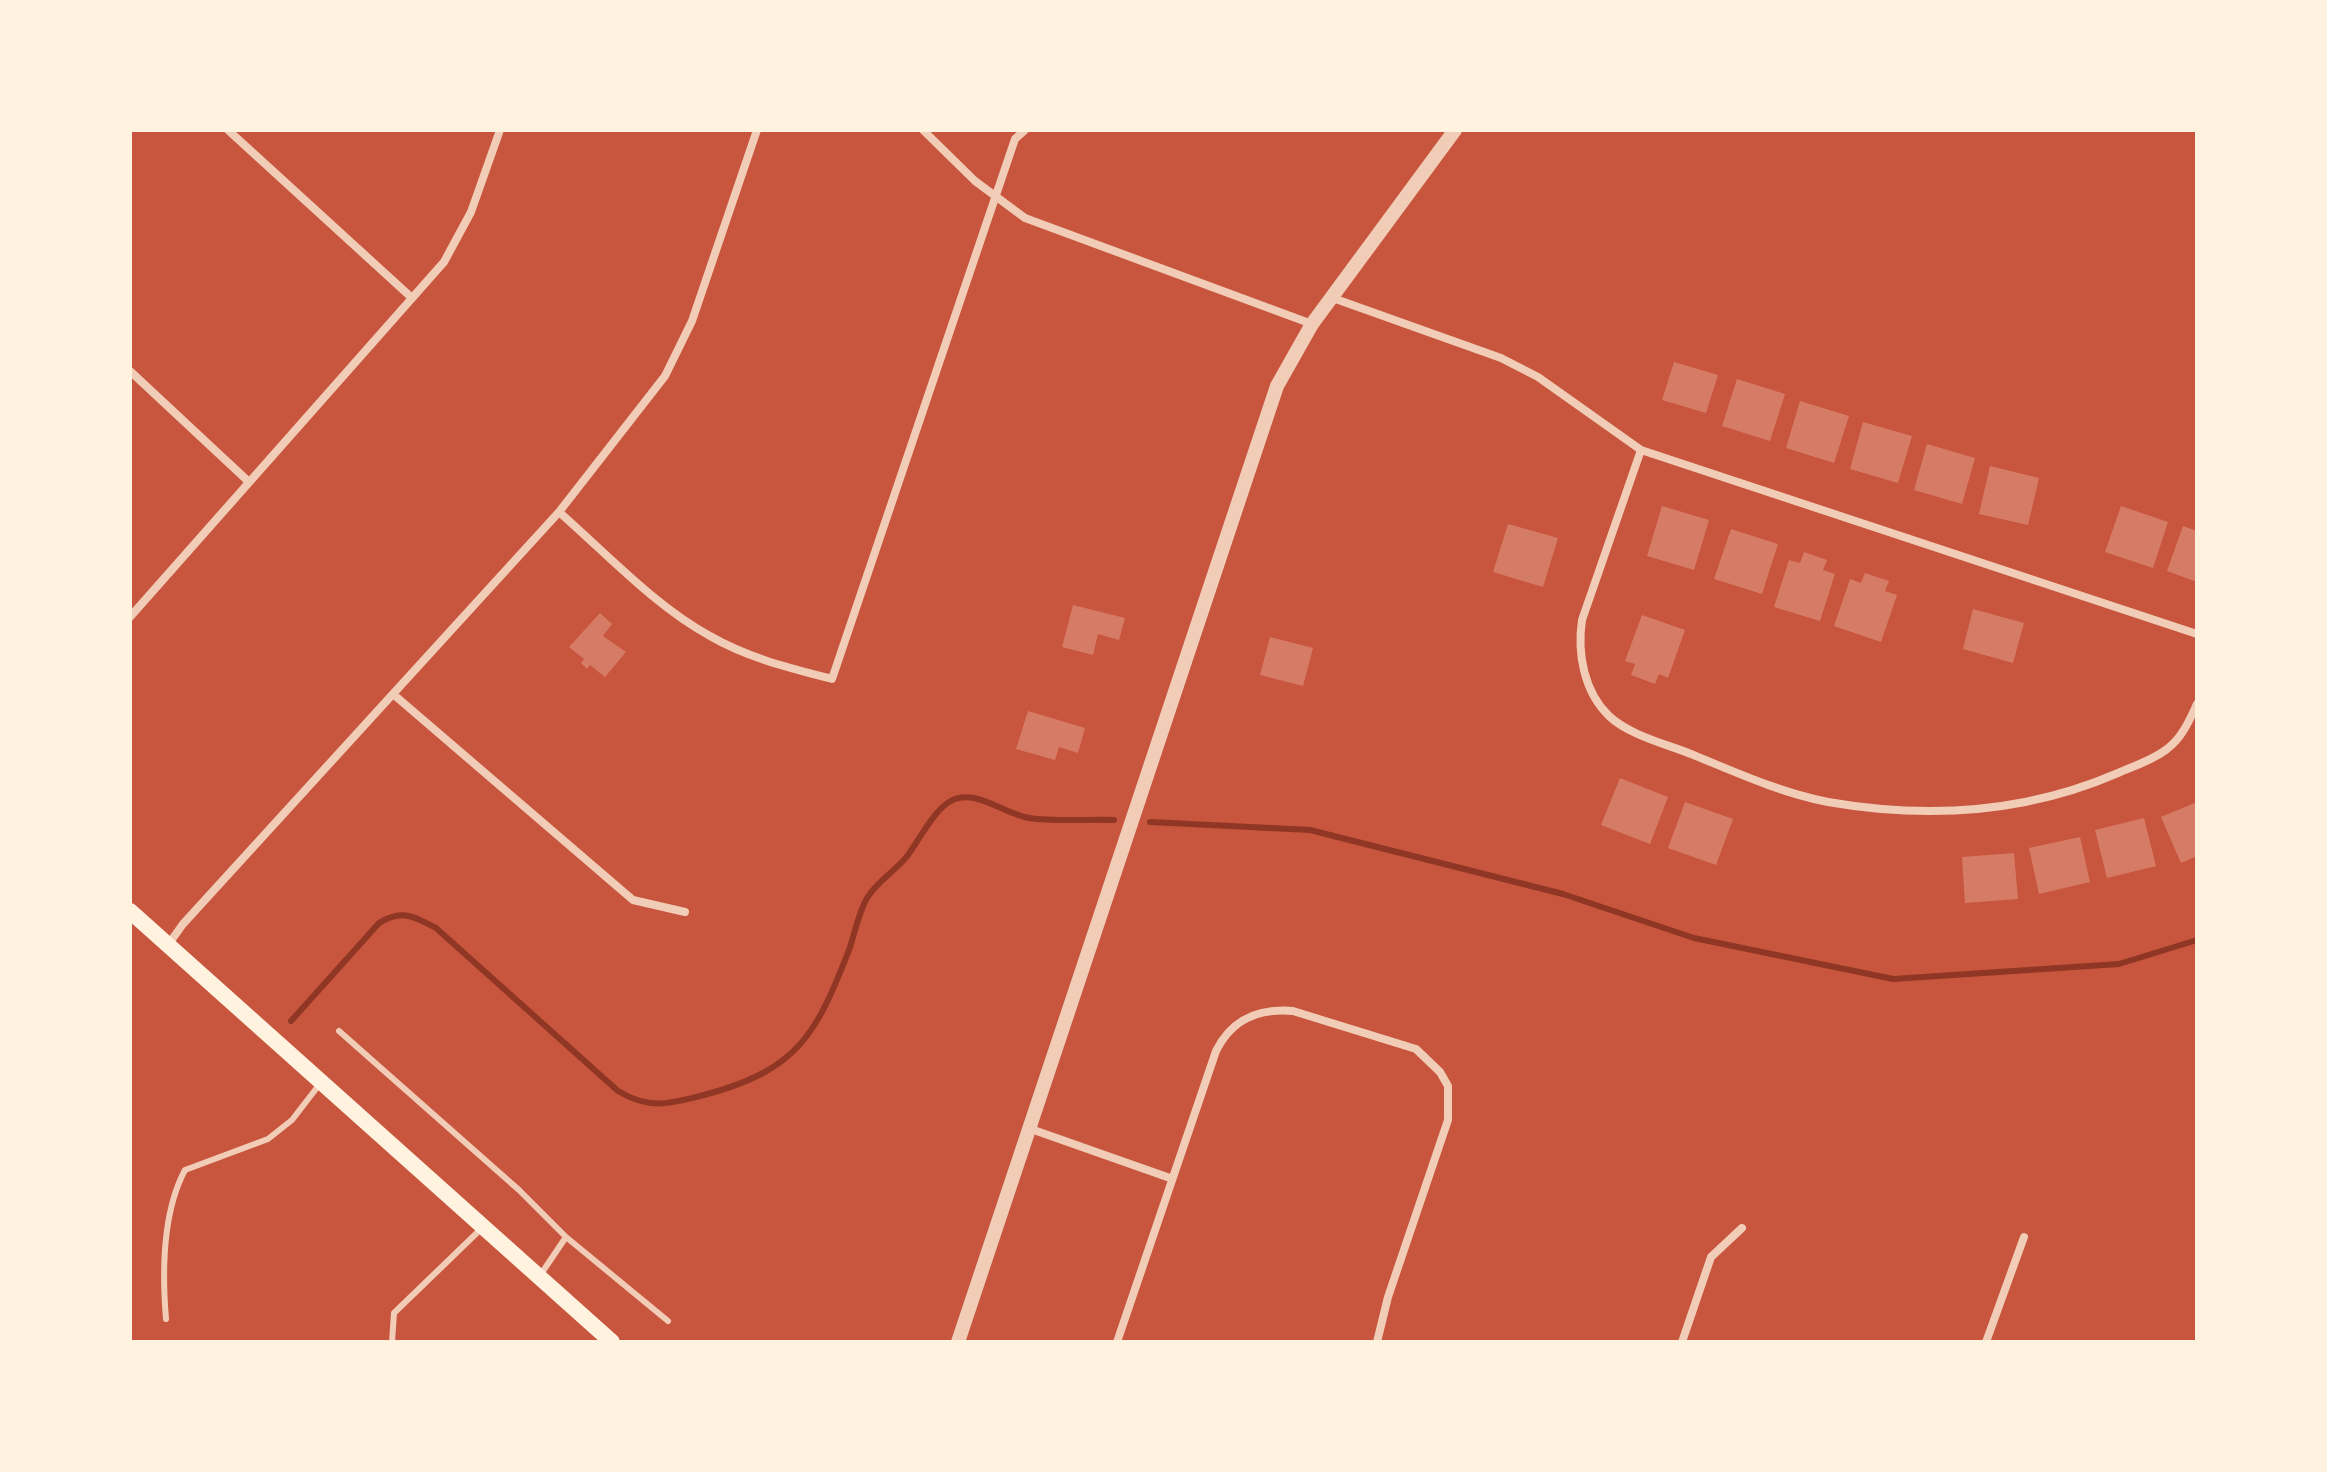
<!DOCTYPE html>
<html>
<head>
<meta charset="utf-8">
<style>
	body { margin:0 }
	#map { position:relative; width:2327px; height:1472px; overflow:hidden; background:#c8553d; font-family:"DM Sans",sans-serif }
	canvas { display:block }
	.frame { position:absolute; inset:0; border:132px solid #fff3e0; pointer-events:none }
</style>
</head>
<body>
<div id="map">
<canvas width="2327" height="1472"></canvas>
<div class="frame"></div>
</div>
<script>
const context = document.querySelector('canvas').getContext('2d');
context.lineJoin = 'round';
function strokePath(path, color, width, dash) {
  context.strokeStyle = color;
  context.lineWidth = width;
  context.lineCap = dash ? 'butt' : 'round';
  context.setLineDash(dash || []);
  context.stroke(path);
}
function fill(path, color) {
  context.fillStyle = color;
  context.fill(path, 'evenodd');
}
strokePath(new Path2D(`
	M1150,822L1310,830L1563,894L1694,938L1893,979L2119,964L2197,940
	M291,1021L379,923C402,909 414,916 436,928L618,1091C649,1110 670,1104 704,1095C798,1070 816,1035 849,950C855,933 858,914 867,898C878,880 896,871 908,855C919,840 933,812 949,802C974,786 1005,815 1029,818C1056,822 1086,819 1114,820`), '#8f3625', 6);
fill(new Path2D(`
	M1674,362L1718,375L1706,413L1662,400Z
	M1737,379L1785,394L1770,441L1722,426Z
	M1800,401L1849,416L1834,463L1786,448Z
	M1863,422L1912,436L1898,483L1850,469Z
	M1927,444L1975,458L1962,504L1914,490Z
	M1990,466L2039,478L2028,525L1979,514Z
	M1662,506L1709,520L1694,570L1647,556Z
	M2121,506L2168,522L2153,568L2105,552Z
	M1508,524L1558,538L1543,587L1493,572Z
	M2183,526L2197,531V582L2167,571Z
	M1731,529L1778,544L1762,594L1714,579Z
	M1804,552L1827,560L1823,570L1835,574L1820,621L1774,607L1789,560L1800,563Z
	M1865,573L1889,581L1885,591L1897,595L1881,642L1834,626L1850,579L1861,583Z
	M1073,605L1125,618L1119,640L1098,634L1093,655L1062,647Z
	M1973,609L2024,623L2013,663L1963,649Z
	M600,613L612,624L603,636L626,652L605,677L590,665L587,669L581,663L584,659L569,647Z
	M1642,615L1685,630L1668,678L1659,674L1655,684L1631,675L1635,664L1625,661Z
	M1270,637L1313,648L1303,686L1260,675Z
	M1028,711L1085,728L1078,753L1059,747L1055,760L1016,749Z
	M1620,778L1668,797L1650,844L1601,825Z
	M1685,802L1733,819L1716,865L1668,848Z
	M2197,802V856L2181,863L2161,817Z
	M2144,818L2156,866L2107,878L2095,830Z
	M2080,837L2090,882L2039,894L2029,848Z
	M2014,853L2018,899L1965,903L1962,857Z`), '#d67c66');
strokePath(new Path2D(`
	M339,1031L519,1190L566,1237
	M541,1274L566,1237L668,1321
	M166,1319C162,1271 162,1213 185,1170L268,1139L292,1120L319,1085
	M392,1342L394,1313L483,1227`), '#f1ccb7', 6);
strokePath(new Path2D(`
	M228,130L412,298
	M923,130L975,181L1025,218L1312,324
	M1330,297L1501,358L1538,377L1641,450L2197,634
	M130,371L249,482
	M1641,450L1582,620C1577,653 1584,692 1609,716C1629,735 1666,744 1691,754C1735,772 1781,793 1828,802C1926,819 2026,813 2118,773C2134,766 2153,760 2167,749C2182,738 2189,721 2197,704
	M559,512C607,554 655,606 710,636C748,658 790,668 832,679L1015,139L1025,130
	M130,617L444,262L471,212L500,130
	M393,694L633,900L685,912
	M168,945L183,924L559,512L665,376L692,321L757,130
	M1028,1128L1170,1178
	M1117,1342L1216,1051C1232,1019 1258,1008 1293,1011L1416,1049L1440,1072L1448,1086V1120L1388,1297L1377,1342
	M1682,1342L1711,1257L1742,1228
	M1986,1342L2024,1237`), '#f1ccb7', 8);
strokePath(new Path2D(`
	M958,1342L1277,386L1312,324L1455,130`), '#f1ccb7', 14);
strokePath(new Path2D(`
	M130,911L612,1342`), '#fff3e0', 16);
</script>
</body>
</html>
